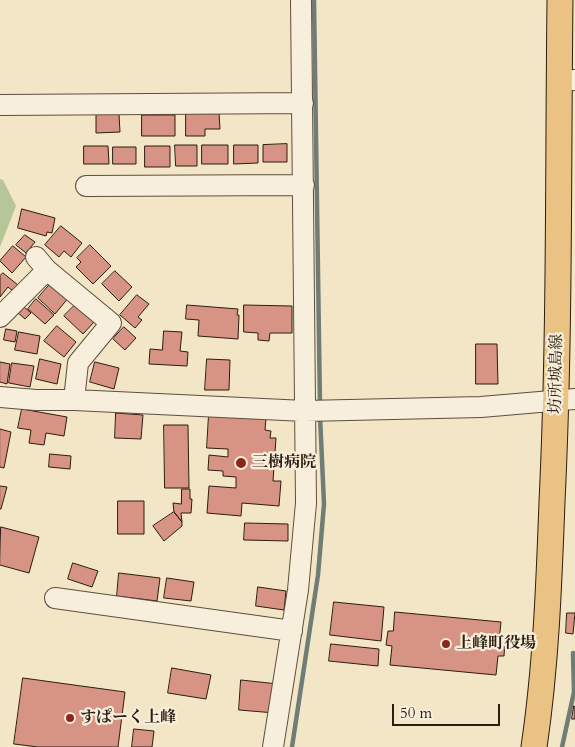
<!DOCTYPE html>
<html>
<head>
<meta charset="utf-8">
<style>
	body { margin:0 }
	#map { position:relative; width:575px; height:747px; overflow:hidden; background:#f3e6c7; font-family:Cardo,serif }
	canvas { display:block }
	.scale { position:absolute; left:392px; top:704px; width:108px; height:22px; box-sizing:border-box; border:2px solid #2c1c11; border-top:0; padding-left:6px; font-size:15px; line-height:18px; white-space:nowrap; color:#2c1c11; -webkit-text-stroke:4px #f7efdb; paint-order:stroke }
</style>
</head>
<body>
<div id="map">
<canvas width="575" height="747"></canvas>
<div class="scale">50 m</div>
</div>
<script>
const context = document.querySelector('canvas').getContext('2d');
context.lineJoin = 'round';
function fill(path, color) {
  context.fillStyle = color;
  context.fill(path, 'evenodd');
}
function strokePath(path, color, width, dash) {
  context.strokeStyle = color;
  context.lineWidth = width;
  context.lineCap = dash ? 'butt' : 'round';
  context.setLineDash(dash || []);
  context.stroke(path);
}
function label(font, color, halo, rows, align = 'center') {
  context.font = font + ' Cardo,"Noto Serif JP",serif';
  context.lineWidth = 4.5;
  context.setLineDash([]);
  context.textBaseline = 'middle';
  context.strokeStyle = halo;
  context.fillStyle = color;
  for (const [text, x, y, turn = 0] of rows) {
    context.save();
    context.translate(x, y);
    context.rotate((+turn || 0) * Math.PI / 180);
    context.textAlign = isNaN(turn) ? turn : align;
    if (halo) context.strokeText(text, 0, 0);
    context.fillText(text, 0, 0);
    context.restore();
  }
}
fill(new Path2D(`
	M0,179L3,180L16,206L0,247Z`), '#b6c699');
strokePath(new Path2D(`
	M314,0L320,406
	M292,747L318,575L324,504L320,416
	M562,747L574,692L573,653`), '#6f7d76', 4.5);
const building = new Path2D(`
	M186,112H219L220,129H205V136H186Z
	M119,114L120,132L96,133V115Z
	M142,115H175V136H142Z
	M287,144V162H263V145Z
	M175,145H197V166H176Z
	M202,145H228V164H202Z
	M234,145H258V163L234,164Z
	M84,146H108L109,164H84Z
	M145,146H170V167H145Z
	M113,147H136V164H113Z
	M22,209L55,218L52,233L47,232L46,236L18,228Z
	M61,226L82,243L71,257L64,251L59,257L45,245Z
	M25,235L35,242L26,253L16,245Z
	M90,245L111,266L93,284L76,267L81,262L77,258Z
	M13,246L26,257L12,273L0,261Z
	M115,271L132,287L119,301L102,284Z
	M3,273L18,285L13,291L8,287L0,297V276Z
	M52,282L69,297L55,314L38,298Z
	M137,295L149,304L138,317L142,320L135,328L120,315Z
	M36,299L54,315L45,324L28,309Z
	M78,302L96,320L83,334L64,316Z
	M187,305L238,309L237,315H239L238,339L198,336L199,320L186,319Z
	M244,305L292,306V333H270L269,341L258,340V333L244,332Z
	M23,306L31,313L25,319L17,312Z
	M57,326L76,342L64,357L44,341Z
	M124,327L136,338L125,350L113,339Z
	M6,329L17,331L15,342L4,340Z
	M164,331L182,332L180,351L188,352L187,366L149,364L150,349L162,350Z
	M19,332L40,336L37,354L15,350Z
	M476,344H497L498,384H476Z
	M40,359L61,364L57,384L36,379Z
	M207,359L230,360L229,390H205Z
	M0,362L10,364L7,384L0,382Z
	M95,362L119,368L114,389L90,382Z
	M12,363L34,366L30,387L9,383Z
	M22,409L67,417L64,436L46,433L44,445L29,443L31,430L18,428Z
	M116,413L143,415L141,439L115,438Z
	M209,414L266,418L265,430L271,431L270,438H276L273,481H281L279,506L242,503L241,516L207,513L209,486L236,488V477L223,476V471L208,470L209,455L228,457V449L207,448Z
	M164,425H188L189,488H165Z
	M0,429L11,432L4,468L0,467Z
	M50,454L71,456L70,469L49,467Z
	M0,486L7,487L1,509H0Z
	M182,489H190V499H192L191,513H181L182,522L174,512L173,503L181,504Z
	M118,501H144V534H118Z
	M174,512L182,522V526L164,541L153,526Z
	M245,523L288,524V541L244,540Z
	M1,527L39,537L29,573L0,565Z
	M73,563L98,571L92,587L68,579Z
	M119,573L160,578L157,601L117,596Z
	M167,578L194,582L191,601L164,598Z
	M258,587L286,591L284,610L256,606Z
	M334,602L384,607L381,641L330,635Z
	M395,612L501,622L499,641L505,642L504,656H498L496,675L390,665L392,646L386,645L388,631H393Z
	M567,613H575L573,634L566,633Z
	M331,644L379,649L378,666L329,661Z
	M172,668L211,675L206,699L168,693Z
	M23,678L125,692L118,747H38L14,744Z
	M241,680L278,684L275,713L239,710Z
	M574,706L575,707V719H572Z
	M134,729L154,731L152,747H132Z`);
fill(building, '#d79384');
strokePath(building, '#2c1c11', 1);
const minor = new Path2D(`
	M559,81L575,80
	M0,105L303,103
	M86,186L304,185
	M36,257L47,270L111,323L78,363L74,400
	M0,317L47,270
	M0,397L36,400H74L305,411L481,407L575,399
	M55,598L292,631
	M273,747L298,590L306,503L301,0`);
const major = new Path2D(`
	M534,747C546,666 549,584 552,502C560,335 558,167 560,0`);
strokePath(minor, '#5e4e3e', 22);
strokePath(major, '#2c1c11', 27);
strokePath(minor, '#f7efdb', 20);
strokePath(major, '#eac384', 25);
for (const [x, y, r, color] of [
	[241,463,6,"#8f2418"],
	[446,644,5,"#8f2418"],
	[70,718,5,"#8f2418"]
]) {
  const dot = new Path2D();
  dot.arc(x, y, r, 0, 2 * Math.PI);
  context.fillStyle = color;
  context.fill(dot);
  strokePath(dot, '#f7efdb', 2);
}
label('16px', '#2c1c11', '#f7efdb', [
	["坊所城島線",557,374,-89]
]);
label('bold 16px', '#2c1c11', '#f7efdb', [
	["三樹病院",252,463],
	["上峰町役場",456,644],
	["すぱーく上峰",80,718]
], 'left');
</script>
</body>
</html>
